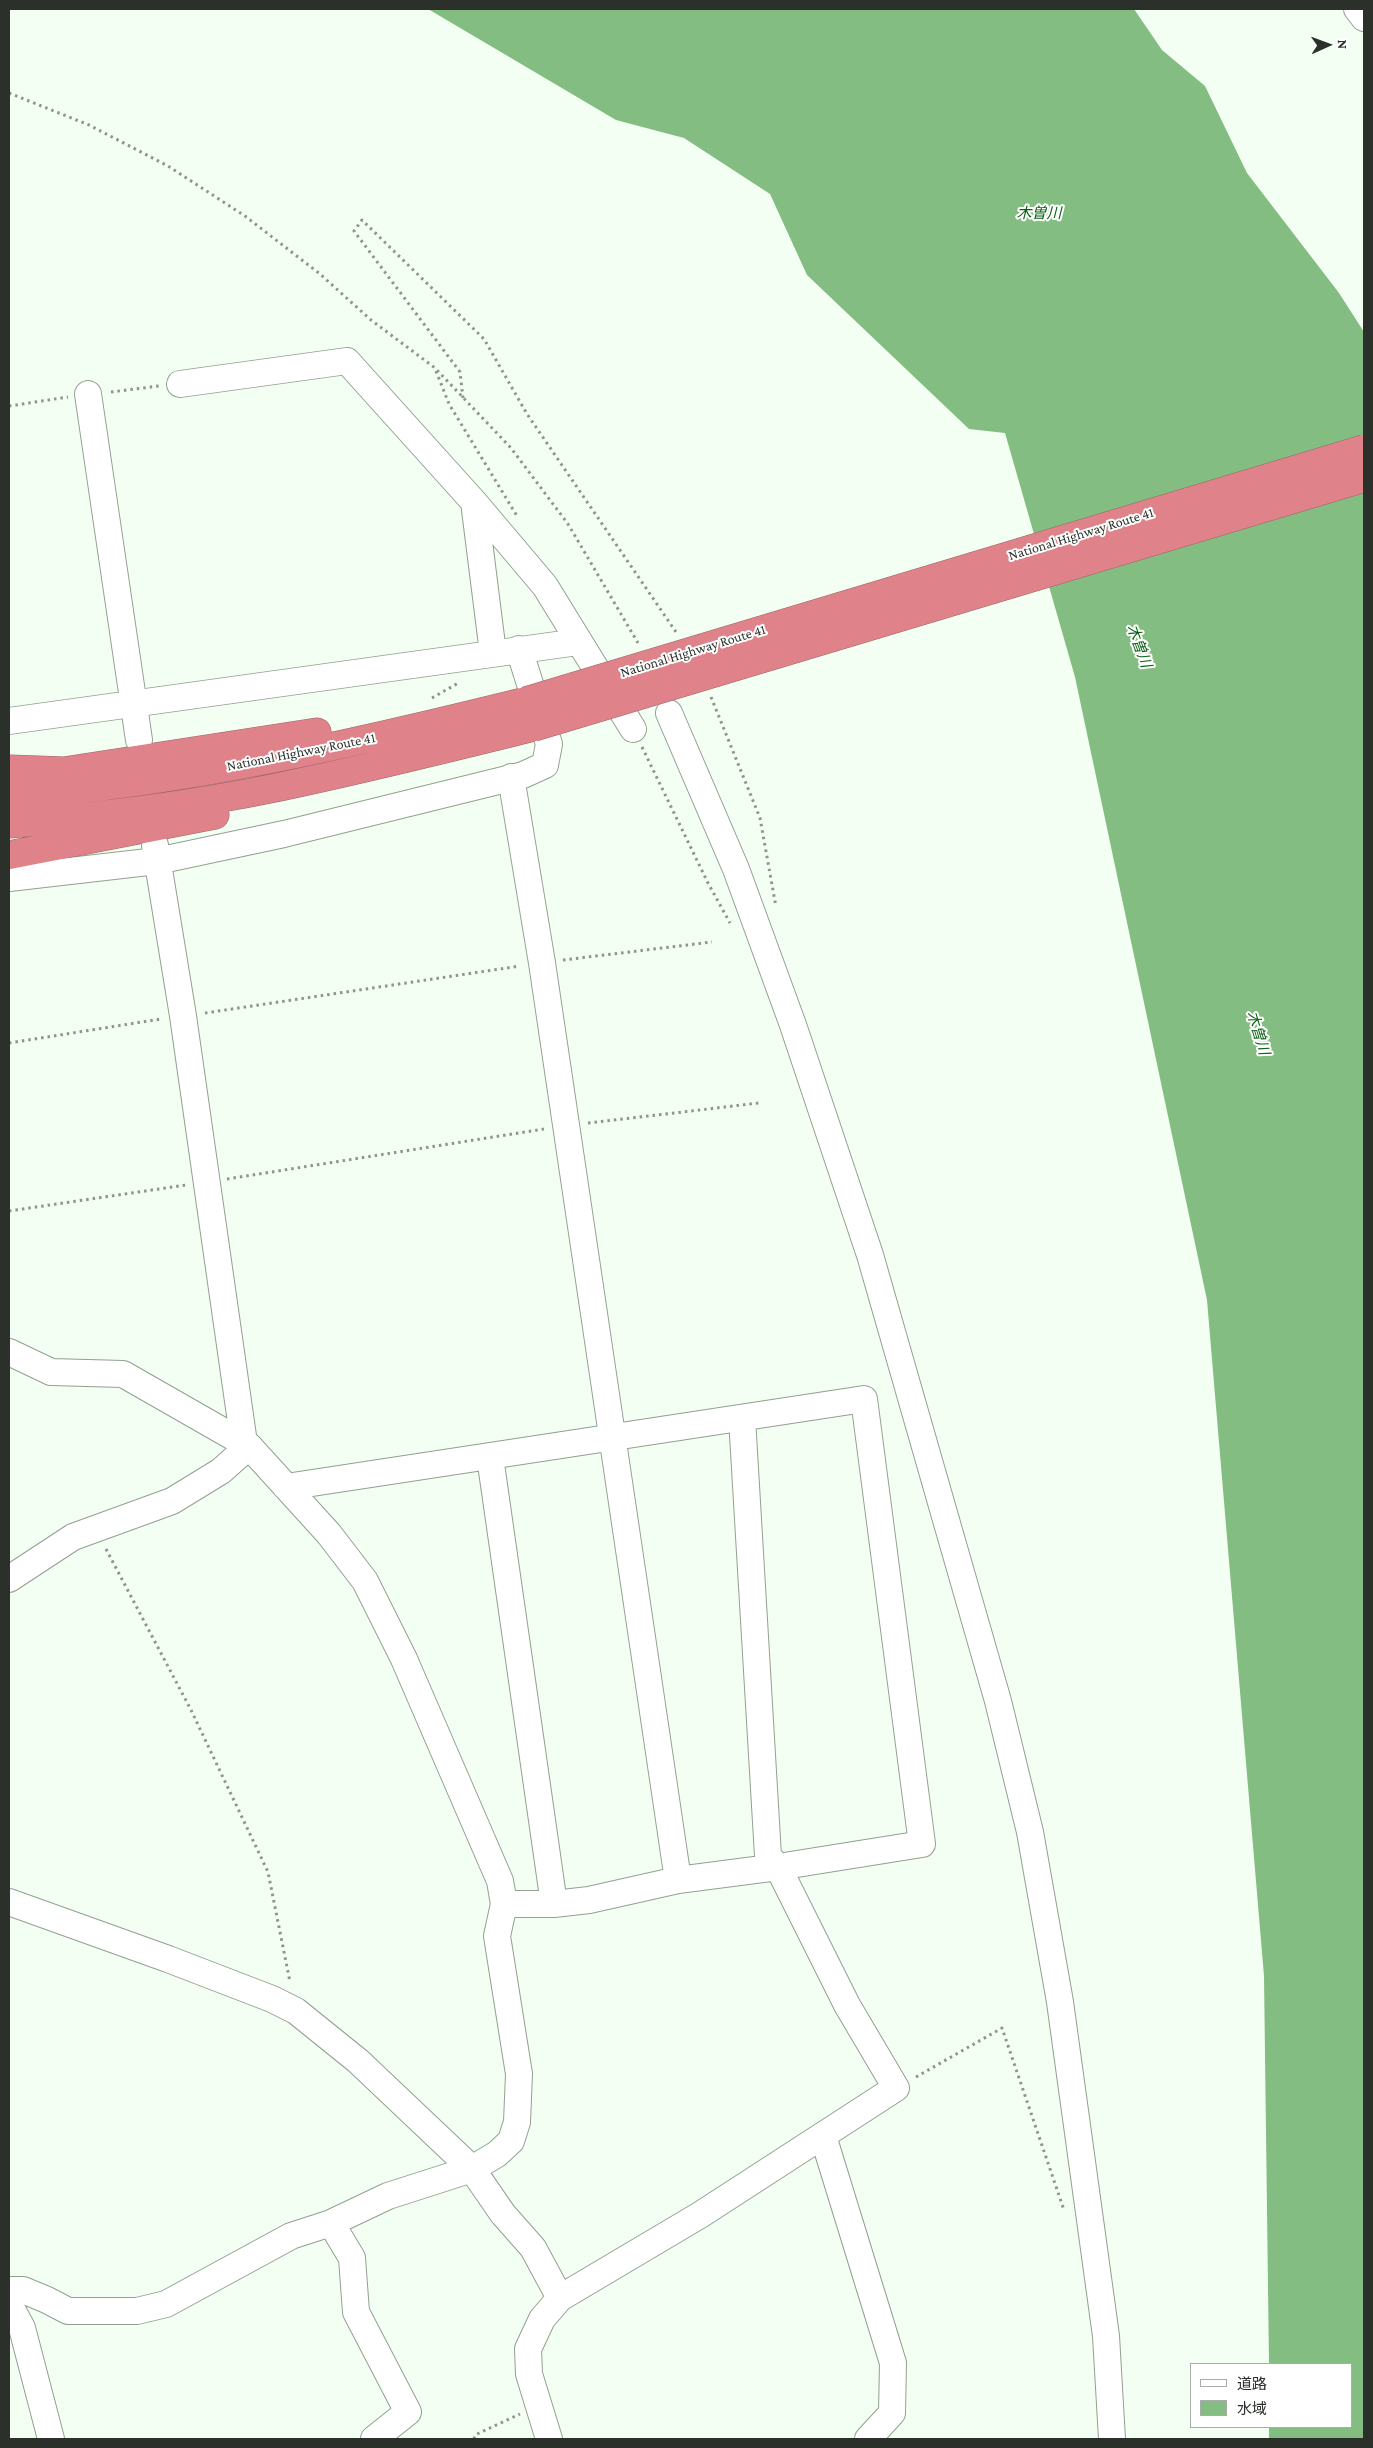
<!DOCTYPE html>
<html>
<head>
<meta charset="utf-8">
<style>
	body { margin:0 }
	#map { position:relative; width:1373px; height:2448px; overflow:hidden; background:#f3fff2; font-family:"Crimson Pro","Noto Sans JP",serif }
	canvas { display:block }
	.frame { position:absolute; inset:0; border:10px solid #2b302a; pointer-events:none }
	.legend { position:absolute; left:1190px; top:2363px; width:162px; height:65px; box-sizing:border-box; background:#fff; border:1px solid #aaacaa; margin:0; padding:6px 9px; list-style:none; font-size:15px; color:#2b302a }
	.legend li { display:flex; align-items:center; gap:10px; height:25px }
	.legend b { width:25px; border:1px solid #aaacaa }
	.north { position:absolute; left:1303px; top:20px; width:50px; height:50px; -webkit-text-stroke:4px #fff; paint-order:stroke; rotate:88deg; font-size:14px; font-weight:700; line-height:20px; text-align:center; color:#2b302a }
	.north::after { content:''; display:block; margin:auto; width:18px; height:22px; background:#2b302a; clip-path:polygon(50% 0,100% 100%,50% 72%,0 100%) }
</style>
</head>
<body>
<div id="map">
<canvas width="1373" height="2448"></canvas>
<div class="frame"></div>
<ul class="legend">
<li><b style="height:6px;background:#fff"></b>道路</li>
<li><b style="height:14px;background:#83bd81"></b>水域</li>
</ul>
<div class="north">N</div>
</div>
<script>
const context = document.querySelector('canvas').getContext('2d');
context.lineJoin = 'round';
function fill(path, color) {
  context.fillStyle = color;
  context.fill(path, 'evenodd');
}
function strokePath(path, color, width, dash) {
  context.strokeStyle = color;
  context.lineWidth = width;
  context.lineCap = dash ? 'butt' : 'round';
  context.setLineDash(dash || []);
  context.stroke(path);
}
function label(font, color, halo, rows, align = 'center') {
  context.font = font + ' "Crimson Pro","Noto Sans JP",serif';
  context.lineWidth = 4;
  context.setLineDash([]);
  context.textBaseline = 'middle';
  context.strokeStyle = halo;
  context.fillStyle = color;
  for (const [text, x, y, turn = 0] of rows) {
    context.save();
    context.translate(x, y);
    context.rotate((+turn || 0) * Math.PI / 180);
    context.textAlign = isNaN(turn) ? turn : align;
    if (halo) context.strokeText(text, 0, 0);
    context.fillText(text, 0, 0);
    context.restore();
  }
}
fill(new Path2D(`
	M428,9H1134L1162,50L1205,86L1247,173L1339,293L1364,332V2439H1269V2427H1352V2364H1269L1264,1976L1207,1300L1075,677L1005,433L969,429L807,275L770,194L684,138L616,120Z`), '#83bd81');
const minor = new Path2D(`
	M1357,9L1364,18
	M180,384L347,361L474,502L545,586L633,729
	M88,394L139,740
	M474,502L493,653
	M669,713L736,869L793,1025L870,1255L998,1701L1030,1832L1060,2002L1106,2336L1112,2439
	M9,721L578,642
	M511,777L542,963L678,1880
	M155,845L183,1016L244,1443
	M9,878L157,861L284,834L523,775L545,765L549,744L519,649
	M9,1352L51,1372L123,1374L249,1446L329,1534L365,1581L404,1659L500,1881L504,1904L497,1936L519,2074L517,2122L511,2141L497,2154L472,2169L388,2196L331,2223L291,2236L166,2304L137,2311H68L47,2300L23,2290H9
	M490,1457L554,1904
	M286,1487L864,1399L922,1844L778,1867L678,1880L589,1900L554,1904H504
	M9,1579L73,1537L172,1501L221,1471L249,1446
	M9,1902L168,1959L272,1999L296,2011L358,2061L472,2169L503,2214L533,2248L560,2298
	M823,2136L893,2363L892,2413L868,2439
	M331,2223L352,2258L356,2312L408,2412L374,2439
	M9,2304L22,2328L51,2439
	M549,2439L529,2374L528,2349L542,2319L560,2298L700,2215L896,2088L847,2005L778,1867L768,1856L742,1418`);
const highway = new Path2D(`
	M9,769L64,771L317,732
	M9,796C184,783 356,743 526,701
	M9,824C111,816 216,802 316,779C389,763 461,745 534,727
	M9,855L215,815`);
strokePath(minor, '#92a091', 28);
strokePath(highway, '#a06568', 29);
strokePath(new Path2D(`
	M9,93L89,125L168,166L245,216L320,274L371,320L435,368L511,448L568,524L638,643
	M436,371L449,404L517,516
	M111,392L159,386
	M463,398L460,372L354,231L362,220L484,339L527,414L676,632
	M9,406L68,397
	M711,697L760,818L776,907
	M432,698L460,682
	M642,747L708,883L730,923
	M563,960L712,942
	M205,1013L520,966
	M9,1043L161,1019
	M588,1123L759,1103
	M227,1179L544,1129
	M9,1211L186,1185
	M106,1549L191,1710L268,1872L290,1982
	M916,2077L1002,2028L1064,2210
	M474,2439L475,2435L520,2414`), '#8d968c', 3, [2.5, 4]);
strokePath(minor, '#fff', 26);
strokePath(highway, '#df8289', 28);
const highwayBridge = new Path2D(`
	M526,701L1364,449
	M534,727L1364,478`);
strokePath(highwayBridge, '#a06568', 29, []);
strokePath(highwayBridge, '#df8289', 28);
label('14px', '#2b302a', '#fff', [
	["National Highway Route 41",1081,534,-17],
	["National Highway Route 41",693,651,-17],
	["National Highway Route 41",301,752,-11]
]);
label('italic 15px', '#0b6113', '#fff', [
	["木曽川",1039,213],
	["木曽川",1139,646,70],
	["木曽川",1258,1033,73]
]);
</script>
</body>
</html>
